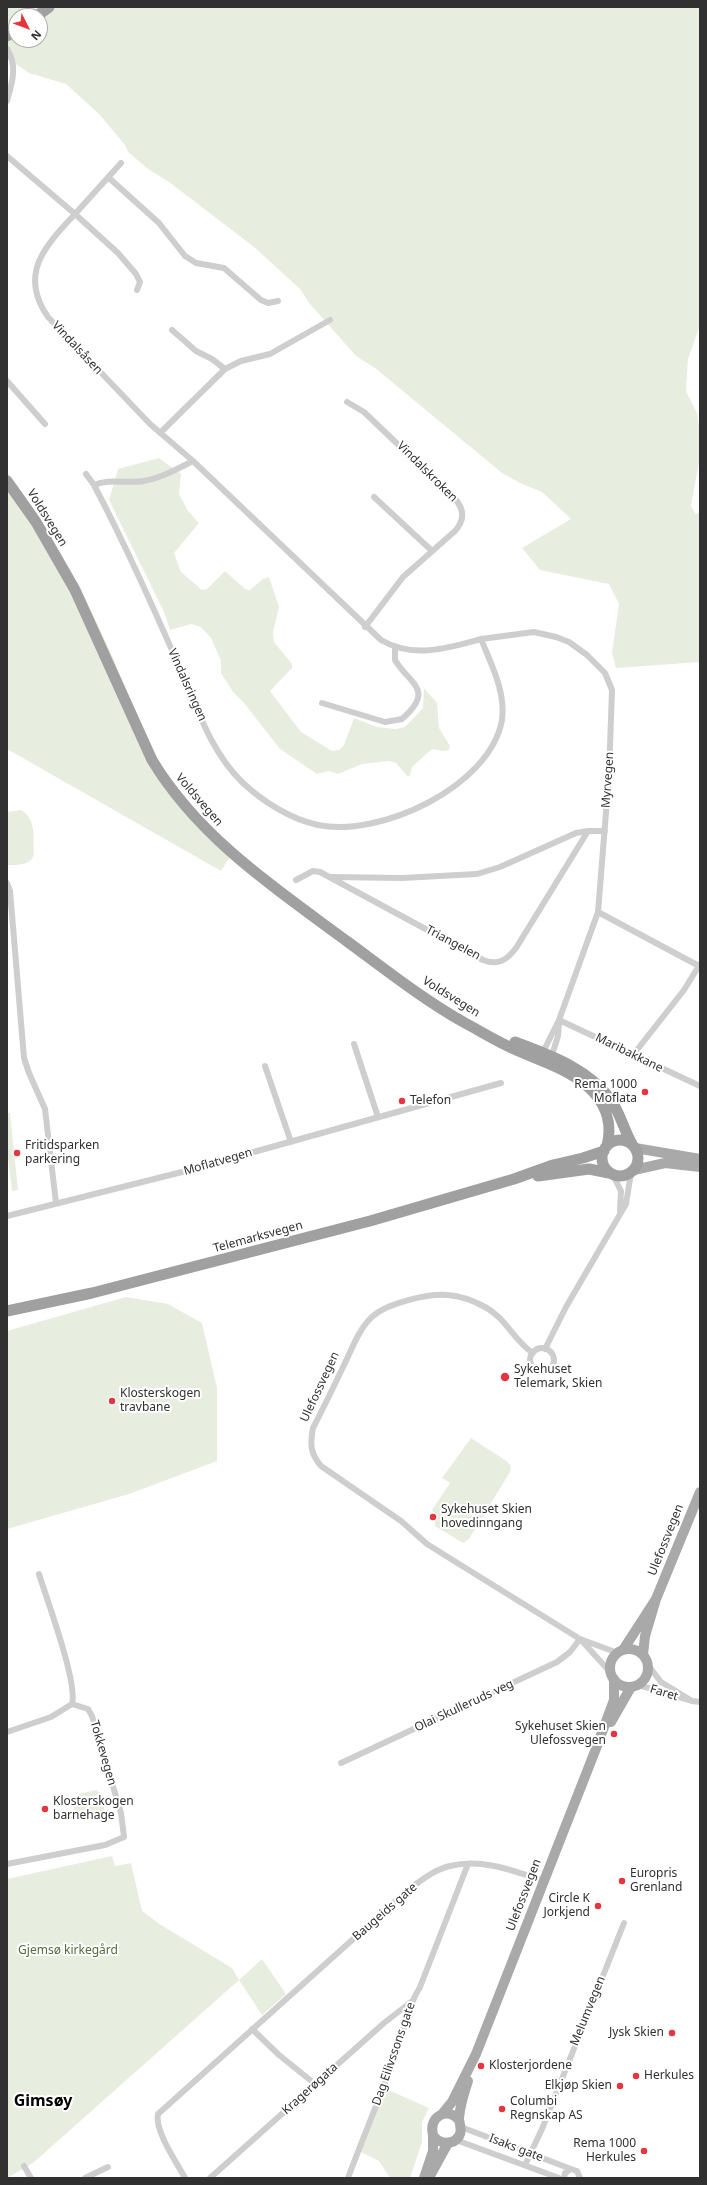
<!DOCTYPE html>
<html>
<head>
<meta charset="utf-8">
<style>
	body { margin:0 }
	#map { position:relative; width:707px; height:2185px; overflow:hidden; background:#fff; font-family:"Noto Sans",sans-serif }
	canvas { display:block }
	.frame { position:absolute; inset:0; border:8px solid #313131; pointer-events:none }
	.north { position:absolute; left:8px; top:8px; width:40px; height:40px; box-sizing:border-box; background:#fff; border:1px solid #adadad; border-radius:50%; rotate:132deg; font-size:11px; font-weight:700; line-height:16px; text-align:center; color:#313131 }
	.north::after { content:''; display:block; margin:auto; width:14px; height:18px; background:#e53640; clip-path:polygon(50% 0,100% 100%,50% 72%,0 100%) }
</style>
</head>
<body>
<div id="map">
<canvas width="707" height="2185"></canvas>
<div class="frame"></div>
<div class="north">N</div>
</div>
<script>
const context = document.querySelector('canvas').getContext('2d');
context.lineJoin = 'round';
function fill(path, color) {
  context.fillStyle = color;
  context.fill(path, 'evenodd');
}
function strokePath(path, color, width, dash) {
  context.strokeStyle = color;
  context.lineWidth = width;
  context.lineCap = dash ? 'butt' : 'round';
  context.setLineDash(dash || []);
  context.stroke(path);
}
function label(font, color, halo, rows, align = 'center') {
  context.font = font + ' "Noto Sans",sans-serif';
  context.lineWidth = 4;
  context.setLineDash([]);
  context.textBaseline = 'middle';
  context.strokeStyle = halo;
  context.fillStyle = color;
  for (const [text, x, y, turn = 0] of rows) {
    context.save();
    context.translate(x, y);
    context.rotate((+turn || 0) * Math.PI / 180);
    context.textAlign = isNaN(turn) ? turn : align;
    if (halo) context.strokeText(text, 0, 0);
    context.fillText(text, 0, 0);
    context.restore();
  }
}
fill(new Path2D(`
	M7,7H700V325L688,359L686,391L697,413L700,433V456L691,506L696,514L700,512V662L616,668L612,653L619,604L609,584L540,570L522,548L571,519L542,492L520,483L502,473L375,368L356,356L310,304L300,289L254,247L169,182L148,169L128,152L125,145L99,114L66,84L29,73L7,58ZM16,16H40V40H16Z
	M159,458L181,474L179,494L188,511L199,523L174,553L181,572L202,590L207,589L225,571L245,589L250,590L263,579L269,577L279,607L273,632L274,642L292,664V668L270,691L301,732L332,751L339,750L344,745L354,718L377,727L395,729L405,727L423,708L424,688L437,703L439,728L450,746L449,750L443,751L432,749L412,767L410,775L408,777L396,763L389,761L362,764L338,774L329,771L317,774L280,749L244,703L233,692L221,673V661L211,638L201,627L191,624L170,630L164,612L109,500L118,469Z
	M7,472C51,529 84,592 113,658C130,696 143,737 166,773C183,802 210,825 234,850L221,871L7,749Z
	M21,810C37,819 33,839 34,855C30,866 17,865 7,865V812Z
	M7,1113H10L18,1190L12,1191L7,1150Z
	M126,1297L168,1304L202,1323L217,1388V1461L129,1494L7,1529V1331Z
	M471,1438L508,1462L511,1467L510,1472L469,1539L463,1543L435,1526V1515L432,1510L450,1483L442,1478Z
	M96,1790L100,1793L105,1811L78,1817L73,1806L79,1794Z
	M112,1856L115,1866L131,1863L142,1911L161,1925L232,1968L239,1980L262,1959L286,1994L262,2015L239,1980L33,2163L7,2178V1879Z
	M386,2089L429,2108L422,2122V2142L410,2178H390L379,2161L361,2152L356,2156Z`), '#e7eedf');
strokePath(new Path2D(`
	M7,49C18,66 12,83 7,101
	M7,156L75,214L121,163
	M109,178L159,223L185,256L196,263L224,268L261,300L268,303L278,301
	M137,290L140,282L136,274L118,253L75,214C45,246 18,274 48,317L150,424L193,461
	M172,330L196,351L212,359L225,369
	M7,381L45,424
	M347,402L364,412L456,500C465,511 464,521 455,531L403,577L365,627
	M160,433L225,369L241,361L270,354L330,320
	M193,461L381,640C413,659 448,648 481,639C491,664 506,692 502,720C490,787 379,838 318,825C290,819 262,801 242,782C210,751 196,705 179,666C152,605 125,544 94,485C109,478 127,484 144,481C161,478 177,469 193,461Z
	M86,474L94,485
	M374,497L431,550
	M481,639L534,632L556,637L569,642L587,655L605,673L612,690L609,775L598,912L559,1020L545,1048L544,1055
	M322,703L385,722L402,719C436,689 409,684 395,660V648
	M331,877L402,878L477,874L500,867L576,833L588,831
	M296,880L313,871L320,872L483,960C498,966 507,960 516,948L588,831H605
	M7,883L10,891L24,1058L29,1073L45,1109L56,1203
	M598,912L699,966
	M559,1020L700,1086
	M354,1044L378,1117
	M633,1055L684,990L700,964
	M551,1058L558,1036L559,1023
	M265,1066L291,1142
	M613,1175L621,1191L620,1211
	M7,1216L182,1172L501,1083
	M530 1360a12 12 0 1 1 24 0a12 12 0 1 1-24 0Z
	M545,1349L566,1307L626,1204L631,1173
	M533,1353C514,1341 506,1318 485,1307C474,1301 461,1296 448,1295C429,1293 388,1303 373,1316C359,1328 352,1349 344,1365C334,1386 324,1407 313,1428C310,1444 310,1453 321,1466L401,1521L427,1544L459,1564L580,1639L618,1653
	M39,1574C47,1600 78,1683 72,1704
	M582,1641L611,1673
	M637,1685C656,1689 673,1696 692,1701L661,1682L648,1665
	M692,1701L700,1702
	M7,1732L51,1717L72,1704
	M341,1763L557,1662L570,1652L580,1639
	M7,1864L105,1845L124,1837L121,1813L92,1716L88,1709L72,1704
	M252,2029L279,2055L315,2084
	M461,2127L571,2169
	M456,2140L559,2178
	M525,2165L542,2129L624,1923
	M24,2166L31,2178
	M85,2178L108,2167
	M185,2178C177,2163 154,2130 158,2114L409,1889C421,1881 435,1869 450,1866C482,1858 514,1871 544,1881
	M210,2178L384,2023L411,2002
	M348,2178C364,2135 382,2093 397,2050C405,2028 408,2006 420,1987L468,1864
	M564,2178L565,2173L571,2169L577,2171L580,2178`), '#cecece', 6);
strokePath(new Path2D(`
	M635,1148L700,1159
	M634,1170L665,1163L700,1167
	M656,1599L700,1492
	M610 1668a19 19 0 1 1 38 0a19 19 0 1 1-38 0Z
	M623,1650L656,1599L645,1636L643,1655
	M611,1722L631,1687
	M443,2113L452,2102L476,2054L597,1746L614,1700V1679
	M459,2120C447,2106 428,2117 433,2135C439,2145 455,2146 460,2134C462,2128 459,2123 459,2118C460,2105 464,2093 468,2081
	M431,2174L448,2143
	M424,2178L433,2151V2136`), '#a9a9a9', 10);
strokePath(new Path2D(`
	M37,16L49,7
	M7,36L16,30
	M7,481L36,522L75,590L152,760C199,838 276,889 348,942C386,970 424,1000 465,1023C482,1032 498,1042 514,1049C538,1060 566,1068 586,1085C605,1101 613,1122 607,1146
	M515,1042C549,1055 588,1068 611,1100C620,1113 624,1130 632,1144
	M602 1158a18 18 0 1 1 36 0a18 18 0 1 1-36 0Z
	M538,1176L589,1169L609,1173
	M7,1311L92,1293L370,1221L514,1179L553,1165L583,1158L604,1151`), '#a0a0a0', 11);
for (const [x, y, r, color] of [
	[645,1092,4,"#e53640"],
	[402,1101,4,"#e53640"],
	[17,1153,4,"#e53640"],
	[505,1377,5,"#e53640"],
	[112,1401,4,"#e53640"],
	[433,1517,4,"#e53640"],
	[614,1734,4,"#e53640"],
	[45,1809,4,"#e53640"],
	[622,1881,4,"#e53640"],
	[598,1906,4,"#e53640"],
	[672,2033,4,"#e53640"],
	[481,2066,4,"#e53640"],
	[636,2076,4,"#e53640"],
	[620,2086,4,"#e53640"],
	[502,2109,4,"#e53640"],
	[644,2151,4,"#e53640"]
]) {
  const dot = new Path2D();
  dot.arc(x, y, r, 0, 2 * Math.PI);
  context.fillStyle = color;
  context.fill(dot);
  strokePath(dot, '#fff', 1.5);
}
label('12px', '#313131', '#fff', [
	["Vindalsåsen",77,348,47],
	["Vindalskroken",427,472,45],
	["Voldsvegen",47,518,58],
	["Vindalsringen",187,685,66],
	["Myrvegen",608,780,-86],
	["Voldsvegen",199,800,49],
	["Triangelen",453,943,28],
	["Voldsvegen",451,997,32],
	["Maribakkane",629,1053,26],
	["Moflatvegen",218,1162,-16],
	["Telemarksvegen",258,1237,-15],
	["Ulefossvegen",320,1387,-65],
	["Ulefossvegen",666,1540,-68],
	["Faret",664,1693,17],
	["Olai Skulleruds veg",464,1706,-25],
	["Tokkevegen",103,1753,74],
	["Ulefossvegen",524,1895,-69],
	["Baugeids gate",385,1912,-41],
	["Melumvegen",588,2011,-68],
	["Dag Eilivssons gate",394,2054,-71],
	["Kragerøgata",310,2089,-42],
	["Isaks gate",516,2148,21]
]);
label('12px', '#313131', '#fff', [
	["Rema 1000",637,1085,"right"],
	["Moflata",637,1099,"right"],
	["Telefon",410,1101],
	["Fritidsparken",25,1146],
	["parkering",25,1160],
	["Sykehuset",514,1370],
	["Telemark, Skien",514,1384],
	["Klosterskogen",120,1394],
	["travbane",120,1408],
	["Sykehuset Skien",441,1510],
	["hovedinngang",441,1524],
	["Sykehuset Skien",606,1727,"right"],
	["Ulefossvegen",606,1741,"right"],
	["Klosterskogen",53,1802],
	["barnehage",53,1816],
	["Europris",630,1874],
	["Grenland",630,1888],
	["Circle K",590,1899,"right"],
	["Jorkjend",590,1913,"right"],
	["Jysk Skien",664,2033,"right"],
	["Klosterjordene",489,2066],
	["Herkules",644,2076],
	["Elkjøp Skien",612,2086,"right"],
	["Columbi",510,2102],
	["Regnskap AS",510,2116],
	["Rema 1000",636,2144,"right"],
	["Herkules",636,2158,"right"]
], 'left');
label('12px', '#536d3e', '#fff', [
	["Gjemsø kirkegård",68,1951]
]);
label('bold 16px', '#000', '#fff', [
	["Gimsøy",43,2101]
]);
</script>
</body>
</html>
